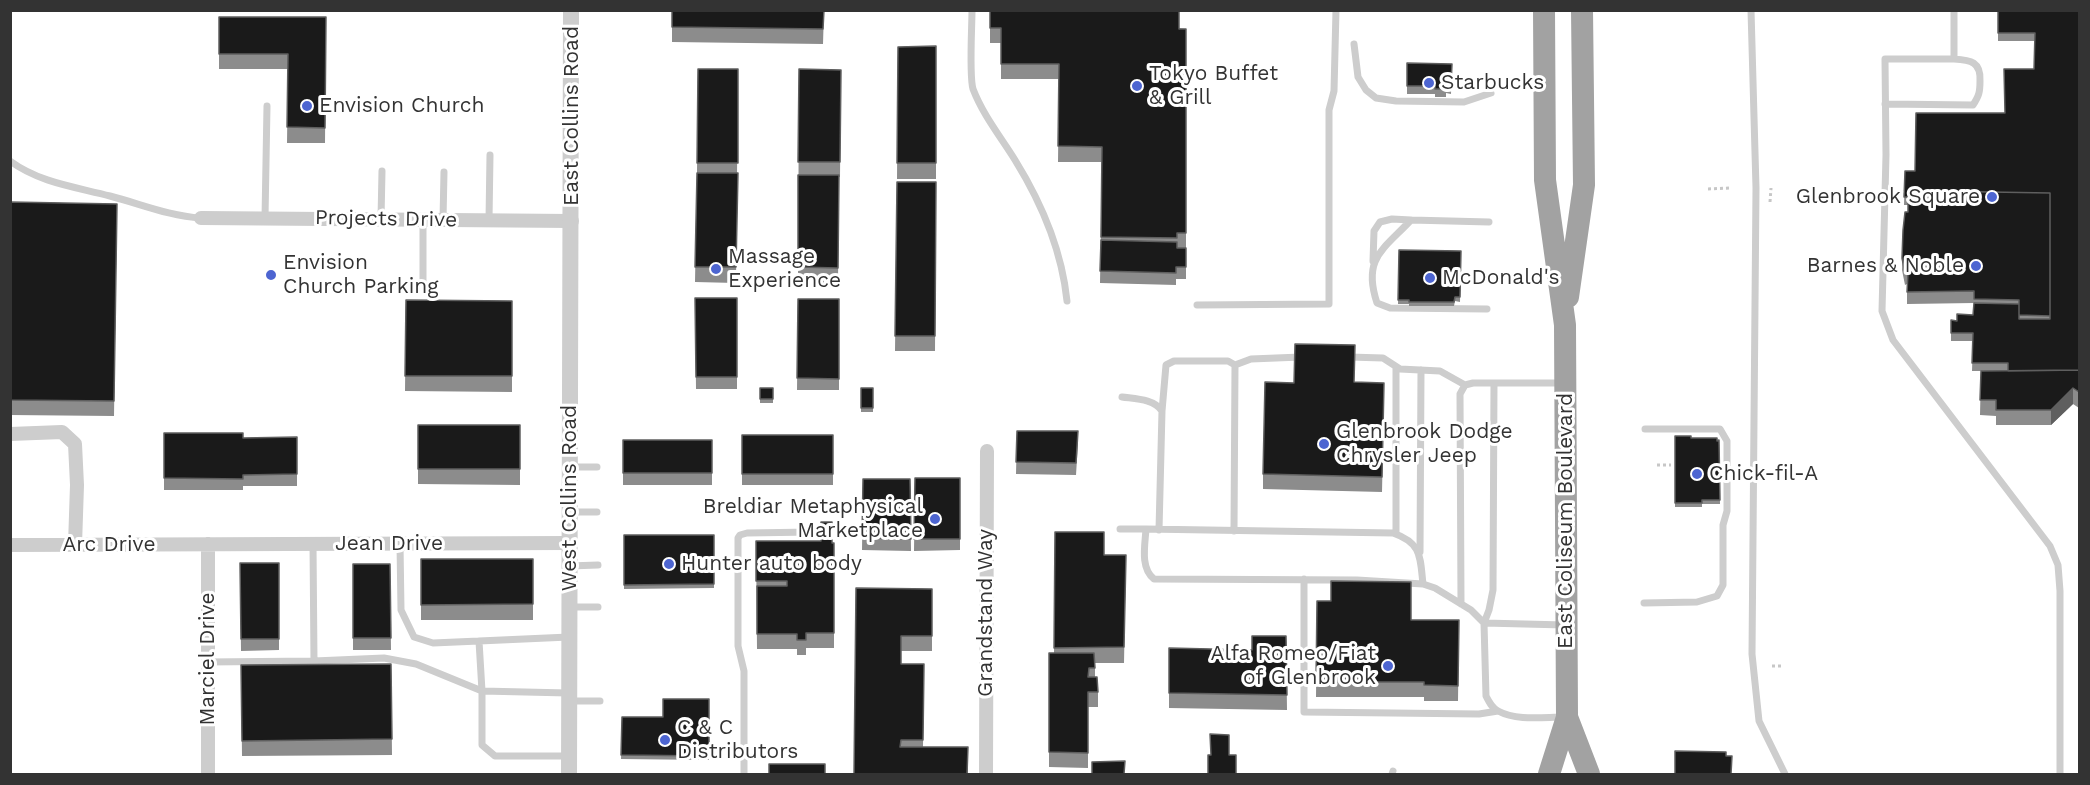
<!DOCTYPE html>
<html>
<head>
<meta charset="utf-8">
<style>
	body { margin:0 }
	#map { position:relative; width:2090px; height:785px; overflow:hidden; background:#fff; font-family:"Work Sans",sans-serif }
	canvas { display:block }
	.frame { position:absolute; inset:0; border:12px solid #333; pointer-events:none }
</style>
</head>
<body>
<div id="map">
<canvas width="2090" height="785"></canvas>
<div class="frame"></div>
</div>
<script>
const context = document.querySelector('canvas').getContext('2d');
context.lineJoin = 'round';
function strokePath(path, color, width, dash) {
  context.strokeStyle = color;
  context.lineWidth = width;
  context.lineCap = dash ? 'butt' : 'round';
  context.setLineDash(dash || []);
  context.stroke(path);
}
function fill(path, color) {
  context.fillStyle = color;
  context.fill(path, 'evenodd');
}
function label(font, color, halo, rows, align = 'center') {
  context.font = font + ' "Work Sans",sans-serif';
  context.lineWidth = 6;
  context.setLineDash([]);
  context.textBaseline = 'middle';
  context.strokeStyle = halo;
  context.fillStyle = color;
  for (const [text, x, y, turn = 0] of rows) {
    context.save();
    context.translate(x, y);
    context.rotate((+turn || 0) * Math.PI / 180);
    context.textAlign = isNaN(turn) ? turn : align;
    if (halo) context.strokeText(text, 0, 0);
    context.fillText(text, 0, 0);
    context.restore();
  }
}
strokePath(new Path2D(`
	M1708,189L1730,188
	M1770,202L1771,188
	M1657,465H1671
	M1772,666H1784`), '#c7c7c7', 3, [3, 3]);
strokePath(new Path2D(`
	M972,10C972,27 969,75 973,89C983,115 1000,136 1015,160C1041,202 1062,252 1067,301
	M1751,10L1756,188L1752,654L1759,721L1785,774
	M1954,10V59H1885L1886,155L1882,311L1893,340L2050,546L2058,565L2060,591V774
	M1354,44L1358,77L1366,90L1376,98L1396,101L1464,102L1491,93
	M1885,104L1973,105C1979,96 1980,92 1980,81C1981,62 1971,60 1954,59
	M10,161C40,183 76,187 110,196C141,204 169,216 201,218
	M265,218L267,106
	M381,219L382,171
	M443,220L444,172
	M489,220L490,155
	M1373,261L1374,231L1380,222L1392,219L1411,220
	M423,291V220
	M1197,305L1329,304V110L1334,91L1336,10
	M1487,309L1390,308L1377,303C1362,258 1384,249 1411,220L1489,222
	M1349,357L1383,358L1400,369L1440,371L1465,385
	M1235,365L1251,359L1301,357
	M1396,367V534
	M1122,397C1136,399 1154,399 1162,411L1159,530
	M1162,411L1166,365L1174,361H1228L1235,365L1234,531
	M570,467H597
	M570,512H597
	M1120,529H1146
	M313,544L314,661
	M400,544L401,610L414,637L433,643L479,641L482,691V745L495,756H569
	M1420,552L1421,370
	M569,566L598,565
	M1304,579V712L1479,714L1498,711
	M1423,584C1420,557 1422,543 1393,533L1146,529C1145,545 1140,568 1154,579L1357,580L1423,584L1435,588L1471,610L1484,623L1489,610L1493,590L1494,383
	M1644,603L1697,602L1717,596L1723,585V525L1727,511V441L1720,429H1645
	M1461,604L1460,394L1465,385L1473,383H1563
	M569,607H598
	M479,641L569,637
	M207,662L314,661L384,658L416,664L482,691L568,693
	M569,701H600
	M1564,717C1543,717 1517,721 1498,711C1492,708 1489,702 1486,696L1484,623L1565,625
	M744,774V671L738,646V538L740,535L747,533L812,532
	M1392,774L1393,771`), '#cdcdcd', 7);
strokePath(new Path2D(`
	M201,218L572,221
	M10,434L62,432L75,444L77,485L75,545
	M10,545L569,543
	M208,774V544
	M986,774L987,451`), '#cdcdcd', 14);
strokePath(new Path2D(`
	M569,774L571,10`), '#cdcdcd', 16);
strokePath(new Path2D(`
	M1544,10L1545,180L1565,325L1567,717L1549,774
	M1568,297L1584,185L1582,10
	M1567,717L1589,774`), '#a2a2a2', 22);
fill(new Path2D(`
	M824,10L823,44L672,42V27Z
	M990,10L1186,29V279H1176V285L1100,283L1102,162H1058L1059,79H1001V43H990Z
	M1967,10H2079V408L2073,404L2051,425H1996V416L1980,415L1981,371H1982H1972L1973,341H1951V320L1957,321L1973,315L1974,303L1907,304V284L1905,285L1902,270L1903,230L1908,212V205H1904L1905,171H1915L2005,113L2034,69L2035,41H1998V12H1967Z
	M219,17H326L325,143H287L288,69H219Z
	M936,46V179H897L898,47Z
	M1407,63L1452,64L1451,94L1446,93V97H1435V94H1407Z
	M698,69H738L736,283L695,282L697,173Z
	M799,69L841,70L840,177H839L838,283H798Z
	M897,182H936L935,351H895Z
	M10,202L117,204L114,416L10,415Z
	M1399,250L1461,251L1460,302L1455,301L1454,306H1409V304H1398Z
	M695,298H737V389H696Z
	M798,299H839V390H797Z
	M406,300L512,301V392L405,391Z
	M1355,382L1384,398L1382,492L1263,489V474L1294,383Z
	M760,388H773V403H760Z
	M861,388H873V412H861Z
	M418,425H520V485L418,484Z
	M1017,431L1078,443L1076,475L1016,474Z
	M164,433L243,438L297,437V486H243V490H164Z
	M742,435H833V485H742Z
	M1675,436L1691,438L1719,440L1720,504H1702V507H1675Z
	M623,440H712V485H623Z
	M915,478H960V550L914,551Z
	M863,479H910L911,551L862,550Z
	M1055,532L1104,555H1126L1124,663H1095V677L1098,692V707H1088V768L1049,767V653H1054Z
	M624,535H714V588L624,589Z
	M756,541L834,543V648H806V655H797V649H757Z
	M421,559H533V620H421Z
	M240,563H279V650L241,651Z
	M353,564H390L391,650H353Z
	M856,588L932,589V651H901V664H924L923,747H968V774H854Z
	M1317,601L1411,620H1459L1458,701H1424V697H1316Z
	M1286,636L1287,710L1169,708V648L1252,650Z
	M391,664L392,755L242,756L241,665Z
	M709,699V760L621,759L622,717H663Z`), '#8c8c8c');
fill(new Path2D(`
	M2073,388V404L2051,425V410Z`), '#5f5f5f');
const building = new Path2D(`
	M672,10H824L823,29L672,27Z
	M990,10H1179V29H1186V233H1177V238L1101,237L1102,147L1058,146L1059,64H1001V28H990Z
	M1998,10H2079V370L2008,371V363H1972L1973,333H1951V320L1957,321V314L1973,315L1974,303L2019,304V319H2050V193L1930,191V194L1908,193V197H1904L1905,171H1915L1916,113H2005L2004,69H2034L2035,33H1998Z
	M219,17H326L325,128L287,127L288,54H219Z
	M936,46V163H897L898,47Z
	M1407,63L1452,64L1451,86L1445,85L1446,89H1435V86H1407Z
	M698,69H738V163H697Z
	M799,69L841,70L840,162H798Z
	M697,173H738L736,267H695Z
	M798,175H839L838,268L798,267Z
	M897,182H936L935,336H895Z
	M1930,191L2050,193V316L2019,315V300L1974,299V291L1907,292L1908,273H1905L1902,258L1903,230L1905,212H1908V193L1930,194Z
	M10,202L117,204L114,401L10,400Z
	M1101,240L1177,242V248H1186V267H1176V273L1100,271Z
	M1399,250L1461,251L1460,297H1455L1454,302H1409V300H1398Z
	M695,298H737V377H696Z
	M798,299H839V379L797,378Z
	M406,300L512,301V376H405Z
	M1295,344L1355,345L1354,382L1384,383L1382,477L1263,474L1265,382L1294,383Z
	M2079,370V392L2073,388L2051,410H1996V400H1980L1981,371Z
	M760,388H773V399H760Z
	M861,388H873V408H861Z
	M418,425H520V469H418Z
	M1017,431H1078L1076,463L1016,462Z
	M164,433H243V438L297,437V474L243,475V479L164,478Z
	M742,435H833V474H742Z
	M1675,436H1691V438H1717V441L1719,440L1720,500H1702V503H1675Z
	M623,440H712V473H623Z
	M915,478H960V539H914Z
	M863,479H910L911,539L862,538Z
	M821,522H832V543H834V633H806V640H797V634H757V586H787V581H756V541H821Z
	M1055,532H1104V555H1126L1124,647L1054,648Z
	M624,535H714V584L624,585Z
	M421,559H533V604L421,605Z
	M240,563H279V639H241Z
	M353,564H390L391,638H353Z
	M1331,581L1411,582V620H1459L1458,686L1424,685V682H1316L1317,601H1331Z
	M856,588L932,589V636H901V664H924L923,740H901L900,747H968L967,774H854Z
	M1252,636H1286L1287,695L1169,693V648L1252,650Z
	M1049,653H1094L1095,668H1089L1088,677H1097L1098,692H1088V753L1049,752Z
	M391,664L392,739L242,741L241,665Z
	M663,699H709V756L621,755L622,717H663Z
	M1210,734L1229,735V755H1236V774H1208V755H1211Z
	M1675,751L1726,752V756H1732L1731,774H1670H1675Z
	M1125,761L1124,774H1092V762Z
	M769,764H825V774H769Z`);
fill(building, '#1a1a1a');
strokePath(building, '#5f5f5f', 1.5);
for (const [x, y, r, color] of [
	[1429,83,6,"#4d65d1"],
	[1137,86,6,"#4d65d1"],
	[307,106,6,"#4d65d1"],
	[1992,197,6,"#4d65d1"],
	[1976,266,6,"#4d65d1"],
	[716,269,6,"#4d65d1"],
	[271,275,6,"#4d65d1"],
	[1430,278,6,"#4d65d1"],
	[1324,444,6,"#4d65d1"],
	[1697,474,6,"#4d65d1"],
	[935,519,6,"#4d65d1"],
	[669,564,6,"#4d65d1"],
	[1388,666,6,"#4d65d1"],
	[665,740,6,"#4d65d1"]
]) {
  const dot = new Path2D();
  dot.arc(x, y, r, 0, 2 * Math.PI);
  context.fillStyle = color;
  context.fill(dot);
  strokePath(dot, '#fff', 2);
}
label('21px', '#333', '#fff', [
	["Tokyo Buffet",1149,74],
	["& Grill",1149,98],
	["Starbucks",1441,83],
	["Envision Church",319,106],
	["Glenbrook Square",1980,197,"right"],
	["Massage",728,257],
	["Experience",728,281],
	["Envision",283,263],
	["Church Parking",283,287],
	["Barnes & Noble",1964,266,"right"],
	["McDonald's",1442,278],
	["Glenbrook Dodge",1336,432],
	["Chrysler Jeep",1336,456],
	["Chick-fil-A",1709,474],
	["Breldiar Metaphysical",923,507,"right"],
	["Marketplace",923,531,"right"],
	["Hunter auto body",681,564],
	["Alfa Romeo/Fiat",1376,654,"right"],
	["of Glenbrook",1376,678,"right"],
	["C & C",677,728],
	["Distributors",677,752]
], 'left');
label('21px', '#333', '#fff', [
	["East Collins Road",572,116,-90],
	["Projects Drive",386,219,1],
	["West Collins Road",570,498,-90],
	["East Coliseum Boulevard",1566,521,-90],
	["Jean Drive",389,544],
	["Arc Drive",109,545],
	["Grandstand Way",986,613,-90],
	["Marciel Drive",208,659,-90]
]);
</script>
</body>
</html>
